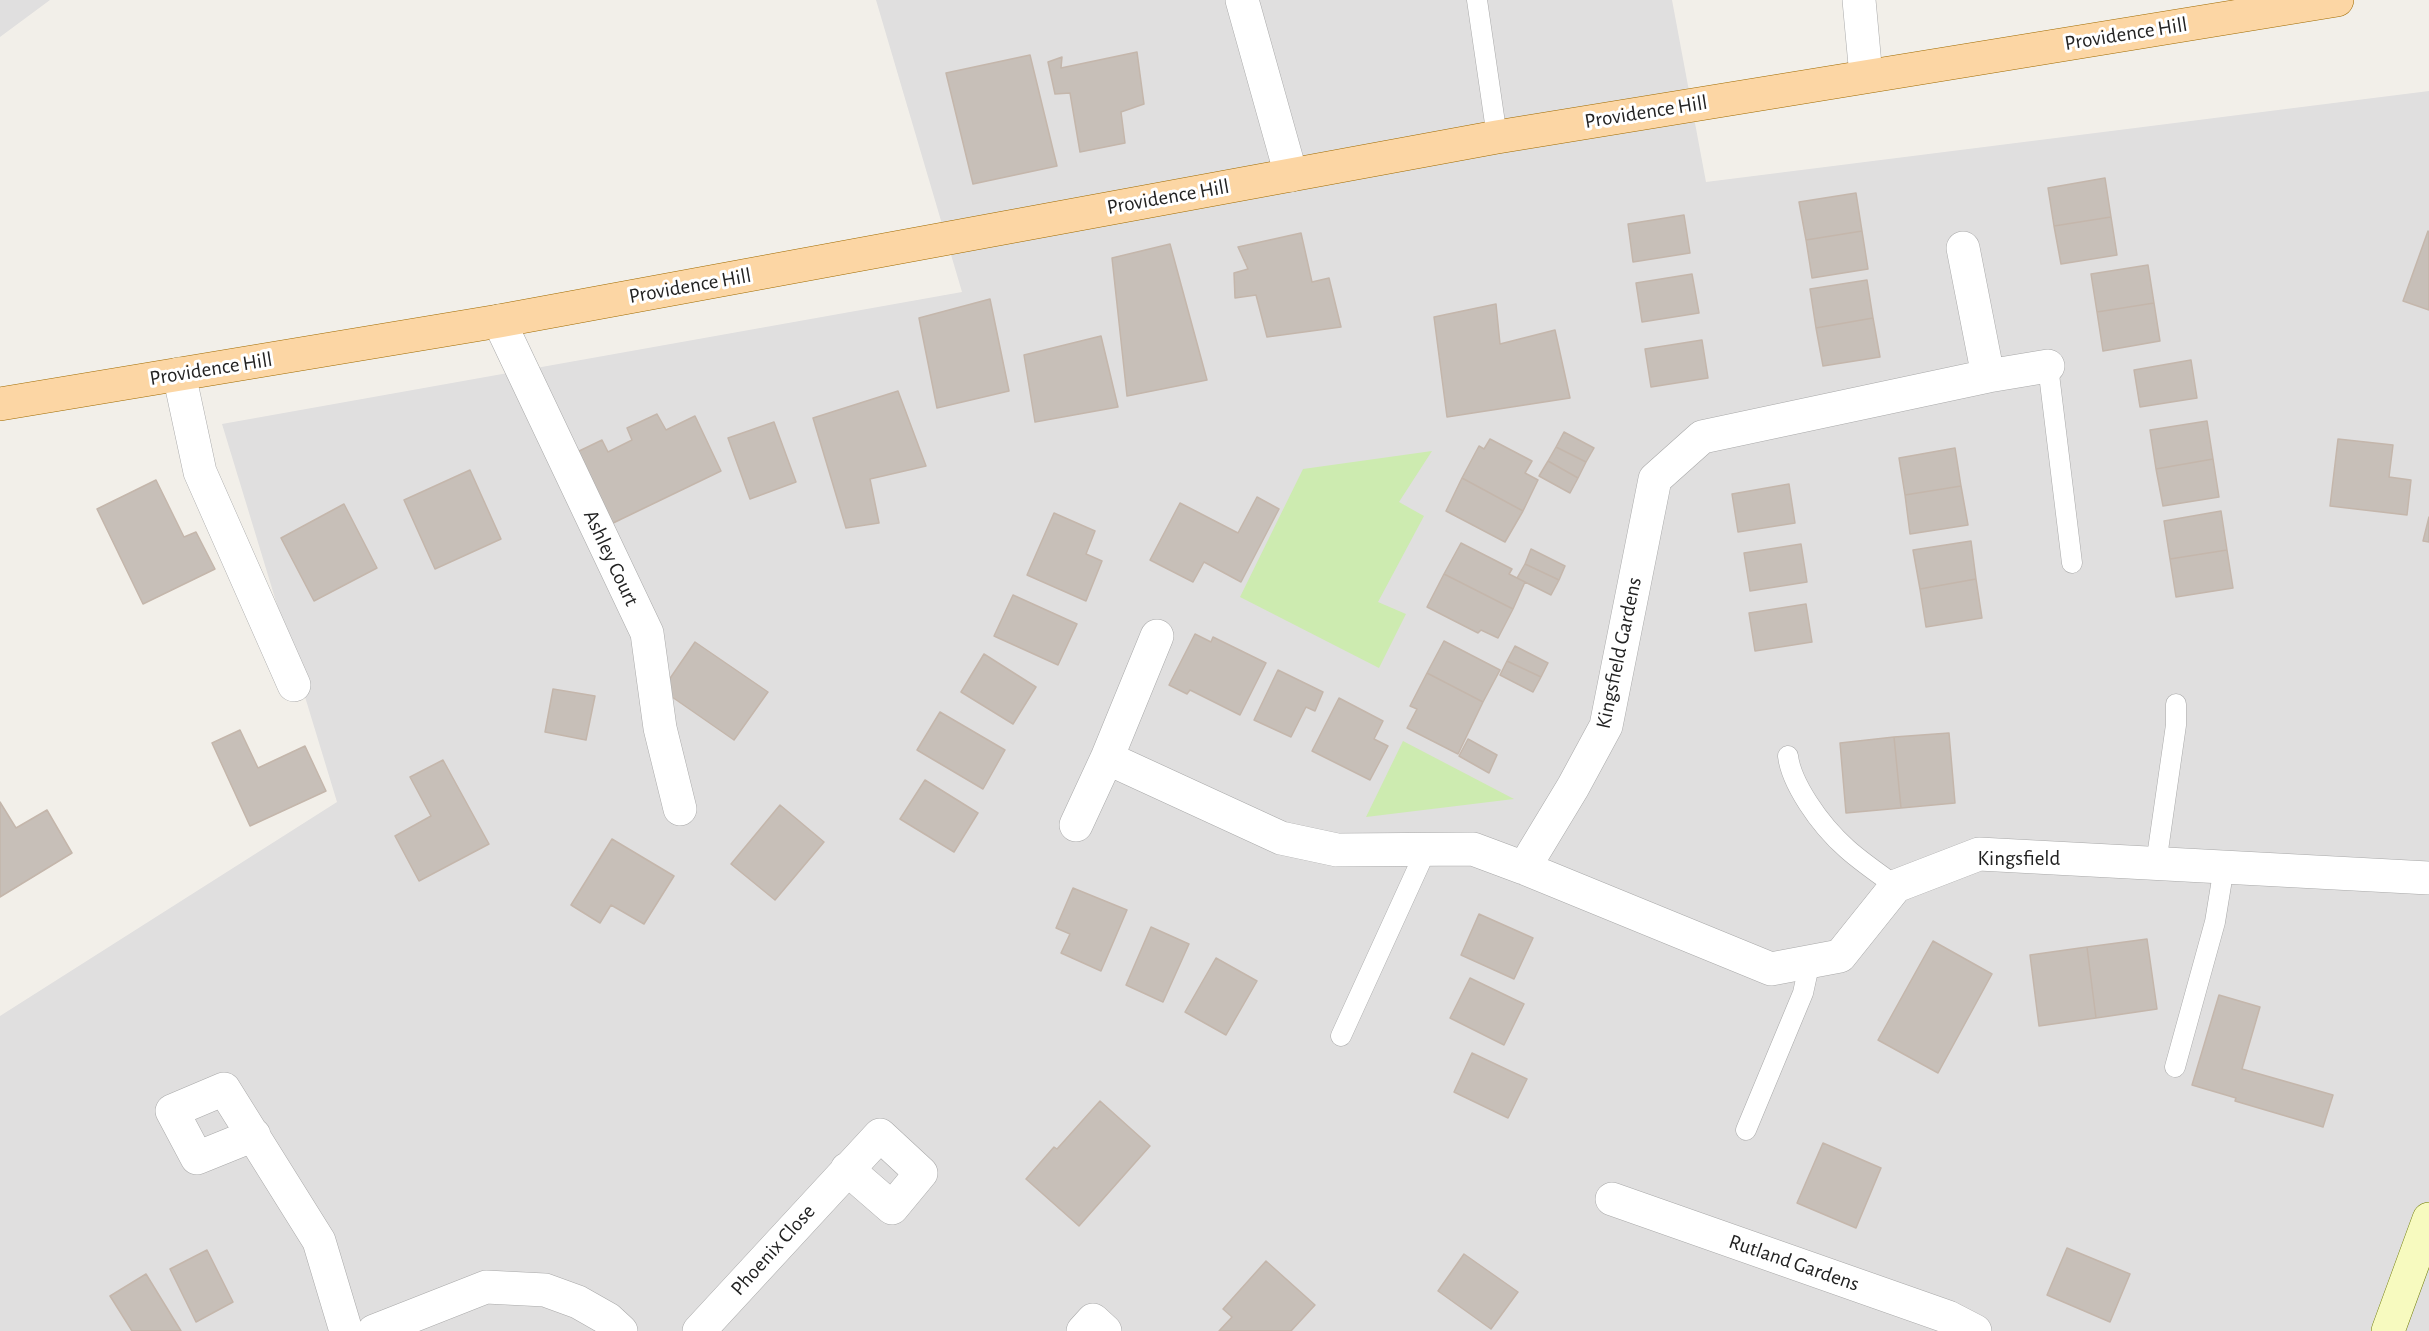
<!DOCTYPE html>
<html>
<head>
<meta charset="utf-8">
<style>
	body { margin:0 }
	canvas { display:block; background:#f2efe9 }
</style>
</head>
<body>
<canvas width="2429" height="1331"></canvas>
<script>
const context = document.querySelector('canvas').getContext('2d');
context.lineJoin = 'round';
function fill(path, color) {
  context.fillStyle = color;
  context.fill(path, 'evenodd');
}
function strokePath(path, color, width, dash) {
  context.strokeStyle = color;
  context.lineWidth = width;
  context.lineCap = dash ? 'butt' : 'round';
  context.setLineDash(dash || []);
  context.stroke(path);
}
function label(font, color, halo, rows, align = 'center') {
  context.font = font + ' "Alegreya Sans",sans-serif';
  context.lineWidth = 6;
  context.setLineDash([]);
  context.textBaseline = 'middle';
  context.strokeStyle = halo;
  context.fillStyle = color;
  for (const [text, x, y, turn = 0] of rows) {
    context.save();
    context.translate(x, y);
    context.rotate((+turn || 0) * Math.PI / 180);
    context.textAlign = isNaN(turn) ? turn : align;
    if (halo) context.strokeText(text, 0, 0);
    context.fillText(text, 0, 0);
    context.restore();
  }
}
fill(new Path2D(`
	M0,0H50L0,37Z
	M876,0H1672L1706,182L2429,91V1331H0V1016L337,802L222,424L962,292Z`), '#e0dfdf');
fill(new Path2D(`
	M1432,451L1399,502L1424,516L1378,602L1406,614L1379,668L1240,597L1303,469Z
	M1403,741L1514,799L1366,817Z`), '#cdebb0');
const building = new Path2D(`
	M1137,52L1144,104L1121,112L1125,143L1080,152L1070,93L1055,94L1048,62L1062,57L1061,68Z
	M1030,55L1057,166L973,184L946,73Z
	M2105,178L2111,217L2054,226L2048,188Z
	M1856,193L1862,231L1806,240L1799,202Z
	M1684,215L1690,253L1633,262L1628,224Z
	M2111,217L2117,255L2061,264L2054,226Z
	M1862,231L1868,269L1812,278L1806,240Z
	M2428,231L2429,232V310L2403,301Z
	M1301,233L1312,282L1329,278L1341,327L1267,337L1256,295L1235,298L1234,273L1248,269L1238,247Z
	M1170,244L1207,380L1127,396L1112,258Z
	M2148,265L2154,303L2097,312L2091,274Z
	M1692,274L1699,313L1642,322L1636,283Z
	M1867,280L1873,318L1816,328L1810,289Z
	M990,299L1009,391L937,408L919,318Z
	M2154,303L2160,341L2103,351L2097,312Z
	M1496,304L1500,344L1555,330L1570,398L1447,417L1434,317Z
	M1873,318L1880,357L1823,366L1816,328Z
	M1101,336L1118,407L1035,422L1024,355Z
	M1702,340L1708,378L1651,387L1645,349Z
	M2191,360L2197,398L2140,407L2134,370Z
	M898,391L926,466L870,479L879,523L846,528L813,418Z
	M657,414L666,430L695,416L721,471L609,525L575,453L602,440L608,452L632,440L627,428Z
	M2207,421L2213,459L2156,469L2150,430Z
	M774,422L796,482L750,499L728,438Z
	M1564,432L1594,448L1586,462L1556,447Z
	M1490,439L1532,461L1525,473L1538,480L1523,511L1462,478L1479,446L1484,449Z
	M2338,439L2393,445L2389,477L2411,480L2407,515L2330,506Z
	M1556,447L1586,462L1578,478L1548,461Z
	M1955,448L1961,486L1905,495L1899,458Z
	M2213,459L2219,497L2163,506L2156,469Z
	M1548,461L1578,478L1570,493L1539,476Z
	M470,470L501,539L435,569L404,500Z
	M1462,478L1523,511L1505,542L1446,511Z
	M156,480L184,537L196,532L215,569L143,604L97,509Z
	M1789,484L1795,523L1738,532L1732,494Z
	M1961,486L1968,525L1910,534L1905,495Z
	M1257,497L1279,509L1241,582L1204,562L1193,582L1150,560L1180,503L1238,533Z
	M344,504L377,568L314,601L281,538Z
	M2221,511L2227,550L2170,559L2164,521Z
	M1054,513L1095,531L1086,554L1102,561L1086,601L1027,575Z
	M2429,517V542L2423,541Z
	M1971,541L1976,579L1920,589L1913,550Z
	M1461,543L1512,569L1509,574L1525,582L1513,609L1444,574Z
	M1801,544L1807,582L1750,591L1744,553Z
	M1531,549L1565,566L1559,580L1525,564Z
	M2227,550L2233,588L2176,597L2170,559Z
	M1525,564L1559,580L1551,595L1517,578Z
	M1444,574L1513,609L1498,638L1481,630L1478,633L1427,607Z
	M1976,579L1982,618L1926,627L1920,589Z
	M1013,595L1077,624L1058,665L994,636Z
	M1806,604L1812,642L1755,651L1749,613Z
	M1195,634L1211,642L1213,637L1266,663L1240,715L1190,690L1187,694L1169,685Z
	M1444,641L1500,670L1483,702L1427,673Z
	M695,642L768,692L734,740L662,690Z
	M1515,646L1548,663L1541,677L1507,661Z
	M984,654L1036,687L1013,724L961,692Z
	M1507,661L1541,677L1533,692L1500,675Z
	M1278,670L1323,692L1315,711L1306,707L1291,737L1254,720Z
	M1427,673L1483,702L1458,754L1407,728L1417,709L1410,706Z
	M553,689L595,696L586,740L545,732Z
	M1339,698L1383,721L1374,739L1388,746L1370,780L1312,751Z
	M940,712L1005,750L983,789L917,750Z
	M240,730L258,768L305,746L326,791L250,826L212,743Z
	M1949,733L1955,803L1901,808L1894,737Z
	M1894,737L1901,808L1846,813L1840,743Z
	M1468,739L1497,755L1489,773L1459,756Z
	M443,760L489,844L419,881L395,836L431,816L410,777Z
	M925,780L978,813L954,852L900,819Z
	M0,802L16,828L47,810L72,853L0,897Z
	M780,805L824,842L775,900L731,864Z
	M612,839L674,876L644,924L611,905L600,923L571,905Z
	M1073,888L1127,910L1101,971L1061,953L1070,934L1056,928Z
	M1479,914L1533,938L1514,979L1461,955Z
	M1151,927L1189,944L1163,1002L1126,985Z
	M2147,939L2157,1009L2096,1018L2087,947Z
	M1933,941L1992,974L1938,1073L1878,1040Z
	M2087,947L2096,1018L2039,1026L2030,955Z
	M1216,958L1257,981L1226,1035L1185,1012Z
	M1470,978L1524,1004L1504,1045L1450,1018Z
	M2219,995L2260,1007L2242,1069L2333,1095L2323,1127L2235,1101L2236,1098L2192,1085Z
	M1472,1053L1527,1079L1508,1118L1454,1092Z
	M1100,1101L1150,1146L1079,1226L1026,1179L1054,1147L1057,1149Z
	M1823,1143L1881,1168L1856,1228L1797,1203Z
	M2067,1248L2130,1274L2110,1322L2047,1295Z
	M207,1250L233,1302L196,1322L170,1269Z
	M1464,1254L1518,1292L1491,1329L1438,1291Z
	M1266,1261L1315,1305L1291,1331H1219L1232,1317L1223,1309Z
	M146,1274L181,1331H132L110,1296Z`);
fill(building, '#c7bfb8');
strokePath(building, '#c4b6ab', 1.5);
const lane = new Path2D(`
	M1477,0L1497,137
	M2048,366L2072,563
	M1788,756C1790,773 1799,789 1808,803C1833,842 1859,860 1896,886
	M2156,864L2176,725V704
	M1341,1036L1426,850
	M2175,1067L2215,922L2224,867
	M1746,1130L1803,993L1810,961`);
const street = new Path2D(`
	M1242,0L1291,175
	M1859,0L1866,76
	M1963,248L1988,376
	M499,321L647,633L660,728L680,809
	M179,374L200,472L294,685
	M1107,758L1281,838L1337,850L1473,849L1524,868L1771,969L1840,956L1896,886L1979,854L2429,878
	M1076,825L1107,758L1157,636
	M1524,868L1573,787L1606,726L1655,479L1702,437L1988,376L2048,366
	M254,1135L197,1158L172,1111L224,1089L319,1241L346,1331
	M1612,1199L1948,1317L1975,1331
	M374,1331L486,1287L545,1290L578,1302L608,1319L621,1331
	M699,1331L880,1135L921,1173L892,1208L847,1169
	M1083,1331L1093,1320L1105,1331`);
const secondary = new Path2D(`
	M2388,1331L2429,1219`);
const primary = new Path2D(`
	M0,404L499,321L1497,137L2337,0`);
strokePath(lane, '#a9a9a9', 21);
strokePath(street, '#a9a9a9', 34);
strokePath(secondary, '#707d05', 34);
strokePath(primary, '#a06b00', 34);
strokePath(lane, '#fff', 20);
strokePath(street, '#fff', 33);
strokePath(secondary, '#f7fabf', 33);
strokePath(primary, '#fcd6a4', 33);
label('21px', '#222', '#fff', [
	["Providence Hill",2126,34,-9],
	["Providence Hill",1646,112,-9],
	["Providence Hill",1168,197,-10],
	["Providence Hill",690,286,-10],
	["Providence Hill",211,369,-9],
	["Ashley Court",611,558,65],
	["Kingsfield Gardens",1619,653,-78],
	["Kingsfield",2019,859],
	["Phoenix Close",773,1250,-48],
	["Rutland Gardens",1794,1263,19]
]);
</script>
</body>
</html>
